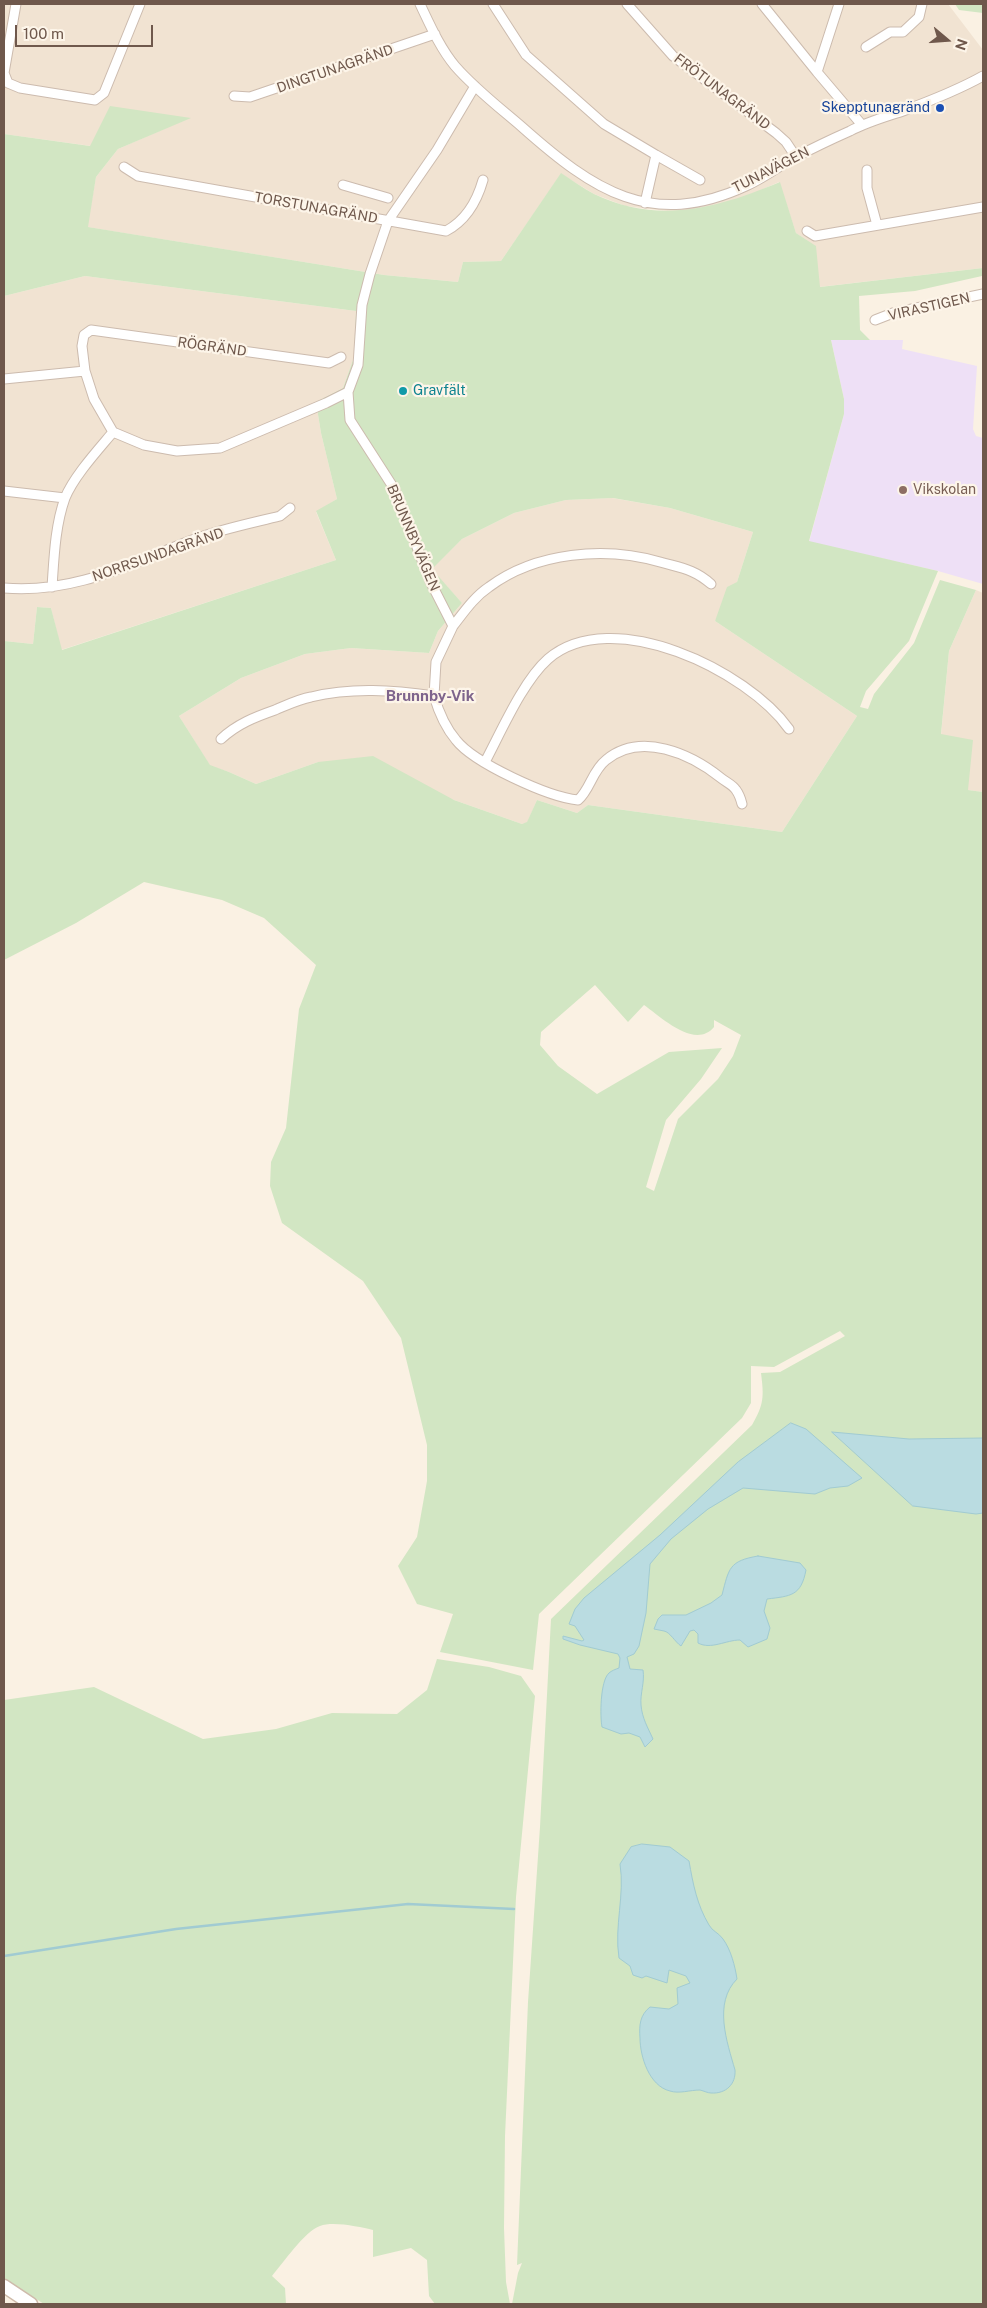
<!DOCTYPE html>
<html>
<head>
<meta charset="utf-8">
<style>
	body { margin:0 }
	#map { position:relative; width:987px; height:2308px; overflow:hidden; background:#faf1e3; font-family:"Public Sans",sans-serif }
	canvas { display:block }
	.frame { position:absolute; inset:0; border:5px solid #6f584c; pointer-events:none }
	.north { position:absolute; left:922px; top:15px; width:50px; height:50px; -webkit-text-stroke:4px #fdf5e9; paint-order:stroke; rotate:108deg; font-size:14px; font-weight:700; line-height:20px; text-align:center; color:#6f584c }
	.north::after { content:''; display:block; margin:auto; width:18px; height:22px; background:#6f584c; clip-path:polygon(50% 0,100% 100%,50% 72%,0 100%) }
	.scale { position:absolute; left:15px; top:25px; width:138px; height:22px; box-sizing:border-box; border:2px solid #6f584c; border-top:0; padding-left:6px; font-size:15px; line-height:18px; white-space:nowrap; color:#6f584c; -webkit-text-stroke:4px #fdf5e9; paint-order:stroke }
</style>
</head>
<body>
<div id="map">
<canvas width="987" height="2308"></canvas>
<div class="frame"></div>
<div class="north">N</div>
<div class="scale">100 m</div>
</div>
<script>
const context = document.querySelector('canvas').getContext('2d');
context.lineJoin = 'round';
function fill(path, color) {
  context.fillStyle = color;
  context.fill(path, 'evenodd');
}
function strokePath(path, color, width, dash) {
  context.strokeStyle = color;
  context.lineWidth = width;
  context.lineCap = dash ? 'butt' : 'round';
  context.setLineDash(dash || []);
  context.stroke(path);
}
function label(font, color, halo, rows, align = 'center') {
  context.font = font + ' "Public Sans",sans-serif';
  context.lineWidth = 4.5;
  context.setLineDash([]);
  context.textBaseline = 'middle';
  context.strokeStyle = halo;
  context.fillStyle = color;
  for (const [text, x, y, turn = 0] of rows) {
    context.save();
    context.translate(x, y);
    context.rotate((+turn || 0) * Math.PI / 180);
    context.textAlign = isNaN(turn) ? turn : align;
    if (halo) context.strokeText(text, 0, 0);
    context.fillText(text, 0, 0);
    context.restore();
  }
}
fill(new Path2D(`
	M4,4H948L983,50V268L819,287L815,246L796,233L779,182L743,198L702,209L676,212L625,206L594,194L561,174L501,261L463,262L458,282L384,275L87,227L96,177L118,149L189,118L91,146L4,134Z
	M85,276L356,311L354,357L343,388L316,402L321,433L337,499L316,512L336,560L61,650L51,608L37,607L33,644L4,641V296Z
	M612,498L670,508L753,532L737,582L715,621L857,716L782,832L588,805L577,813L537,800L527,823L522,824L454,800L318,762L256,784L229,772L210,766L179,716L241,678L305,654L351,648L429,653L438,631L462,603L431,569L462,539L514,513L566,500Z
	M976,590L983,593V792L968,790L941,735L949,651Z`), '#f1e3d2');
fill(new Path2D(`
	M831,340H903L902,349L977,366L973,429L976,436L983,438V584L938,571L809,542L844,414V399Z`), '#eee0f6');
fill(new Path2D(`
	M955,4H983V13L959,10Z
	M110,106L191,118L118,149L96,177L88,227L384,275L458,282L463,262L501,261L561,173C572,180 583,188 594,194C658,225 718,208 780,182L796,233L816,246L820,287L983,268L982,276L915,291L859,296L860,330L870,340H831L844,399V414L809,541L938,571L909,641L866,691L860,707L868,709L874,694L914,643L940,580L976,590L949,651L941,734L973,740L968,790L983,792V2304H512L518,2273L522,2263L517,2265L528,2002L540,1827L551,1619L752,1425C764,1404 764,1397 761,1373L780,1372L845,1336L840,1331L774,1367L751,1366V1403L742,1418L539,1614L533,1670L440,1652L453,1614L417,1604L398,1566L417,1537L427,1481V1445L401,1338L363,1281L282,1223L270,1186L271,1162L286,1128L299,1009L316,965L264,918L222,900L144,882L76,923L4,960V641L33,644L37,607L51,608L62,650L336,560L316,511L337,499L321,433L316,402L343,388L354,357L356,311L85,276L4,296V134L90,146ZM613,498L670,508L753,532L737,582L727,587L715,621L857,716L782,832L588,805L577,813L537,800L527,822L522,824L454,800L373,756L318,762L256,784L229,772L210,765L179,716L241,678L305,654L351,648L429,653L438,631L462,603L432,569L462,539L514,513L566,500ZM595,985L628,1022L644,1005C661,1017 695,1050 714,1027V1020L741,1035L733,1056L718,1079L678,1119L654,1191L646,1187L666,1120L701,1079L722,1048L669,1052L597,1094L558,1066L540,1045L541,1032Z
	M437,1659L489,1667L521,1676L535,1696L516,1897L505,2136L504,2228L506,2282L510,2304H435L429,2296L427,2260L411,2248L373,2257V2230C360,2227 333,2221 320,2226C305,2231 283,2263 272,2276L285,2288L286,2304H44L4,2278V1700L94,1687L203,1739L276,1729L332,1713L397,1714L427,1690Z`), '#d2e6c3');
const water = new Path2D(`
	M791,1423L806,1429L862,1478L848,1486L830,1488L815,1494L743,1488L708,1509L671,1539L650,1564L646,1613L639,1646L634,1654L627,1657L630,1669L643,1670C645,1682 640,1693 641,1705C642,1718 648,1728 653,1739L645,1747L640,1737L629,1733L621,1734L602,1727C600,1717 600,1681 609,1673C611,1671 616,1669 619,1668L620,1658L618,1654L580,1645L563,1639V1636L582,1641L584,1640L575,1626L569,1624L575,1609L584,1598L660,1535L738,1462Z
	M832,1432L909,1439L983,1438V1513L976,1514L913,1506Z
	M758,1556L800,1563L806,1570C801,1596 791,1596 767,1599L764,1611L770,1628L767,1639L748,1647L740,1640C726,1640 711,1650 698,1643V1634L694,1630L690,1631L681,1646C675,1642 670,1632 664,1631C661,1630 657,1630 654,1629L658,1619L662,1615H686L711,1603L722,1595C729,1568 729,1561 758,1556Z
	M642,1844L670,1847L689,1861C693,1884 697,1905 709,1925C712,1931 719,1933 723,1939C731,1950 735,1966 737,1979C713,2003 727,2042 735,2070C736,2084 726,2094 711,2093C708,2093 704,2091 700,2090C690,2090 679,2094 670,2091C649,2086 640,2056 640,2038C639,2025 640,2015 650,2007L669,2009L678,2004L677,1988L690,1983L686,1976L669,1970L667,1983L646,1976L642,1978L633,1975L630,1966L619,1958C614,1926 625,1895 620,1864L631,1847Z`);
fill(water, '#badce1');
strokePath(water, '#a1cbd2', 1);
strokePath(new Path2D(`
	M4,1956L176,1929L408,1904L514,1909`), '#a1cbd2', 2.5);
const minor = new Path2D(`
	M16,4L4,73L8,83L20,88L95,100L104,93L140,4
	M420,4C430,25 440,48 455,66C475,89 500,108 522,127C593,190 651,230 746,186C764,178 779,166 796,157C813,148 832,139 850,131C867,122 885,117 903,111C930,101 958,90 983,76
	M493,4L526,55L604,124L656,155L645,203
	M627,4L673,56L776,133L786,142L796,157
	M762,4L817,72
	M839,4L817,72L862,125
	M866,47L890,32H903L919,17L922,4
	M234,96L250,97L435,34
	M656,155L700,180
	M124,167L138,176L446,231C465,221 477,201 483,180
	M867,170V188L877,225
	M343,185L388,198
	M807,231L815,236L983,207
	M875,320L893,313L983,294
	M341,357L329,363L91,330L84,335L82,346L85,371L94,399L113,432L144,445L177,451L220,448L326,403L348,392
	M4,379L85,371
	M4,491L65,498
	M52,587C54,558 55,526 65,498C74,476 98,450 113,432
	M4,588C75,594 131,563 195,539C222,529 252,523 280,516L290,508
	M453,626C464,612 474,597 489,587C536,552 605,546 660,562C681,568 694,569 711,584
	M434,696L436,662L453,626L430,581L395,490L350,420L348,392L358,365L362,305L370,274L388,221L437,150L475,86
	M221,739C237,724 255,717 275,710C287,705 299,699 311,697C352,687 393,690 434,696C439,713 445,727 456,740C474,763 548,797 578,800C590,790 592,771 606,760C641,731 691,754 721,778C726,782 733,785 736,790C739,794 741,800 742,804
	M485,762C501,732 523,681 548,659C612,604 748,671 789,729`);
const secondary = new Path2D(`
	M4,2286L31,2304`);
strokePath(minor, '#ccbbae', 11);
strokePath(secondary, '#cebbab', 15);
strokePath(minor, '#fff', 9);
strokePath(secondary, '#fff', 12);
for (const [x, y, r, color] of [
	[940,108,5,"#1a4fb4"],
	[403,391,5,"#0f9aa8"],
	[903,490,5,"#8d6e63"]
]) {
  const dot = new Path2D();
  dot.arc(x, y, r, 0, 2 * Math.PI);
  context.fillStyle = color;
  context.fill(dot);
  strokePath(dot, '#fdf5e9', 2);
}
label('14px', '#6f584c', '#fdf5e9', [
	["DINGTUNAGRÄND",335,69,-19],
	["FRÖTUNAGRÄND",722,92,37],
	["TUNAVÄGEN",771,170,-27],
	["TORSTUNAGRÄND",316,208,10],
	["VIRASTIGEN",929,307,-13],
	["RÖGRÄND",212,347,8],
	["BRUNNBYVÄGEN",413,538,67],
	["NORRSUNDAGRÄND",158,555,-19]
]);
label('14px', '#164399', '#fdf5e9', [
	["Skepptunagränd",930,108]
], 'right');
label('14px', '#0d838f', '#fdf5e9', [
	["Gravfält",413,391]
], 'left');
label('14px', '#785e54', '#fdf5e9', [
	["Vikskolan",913,490]
], 'left');
label('bold 15px', '#7e648c', '#fdf5e9', [
	["Brunnby-Vik",430,696]
]);
</script>
</body>
</html>
